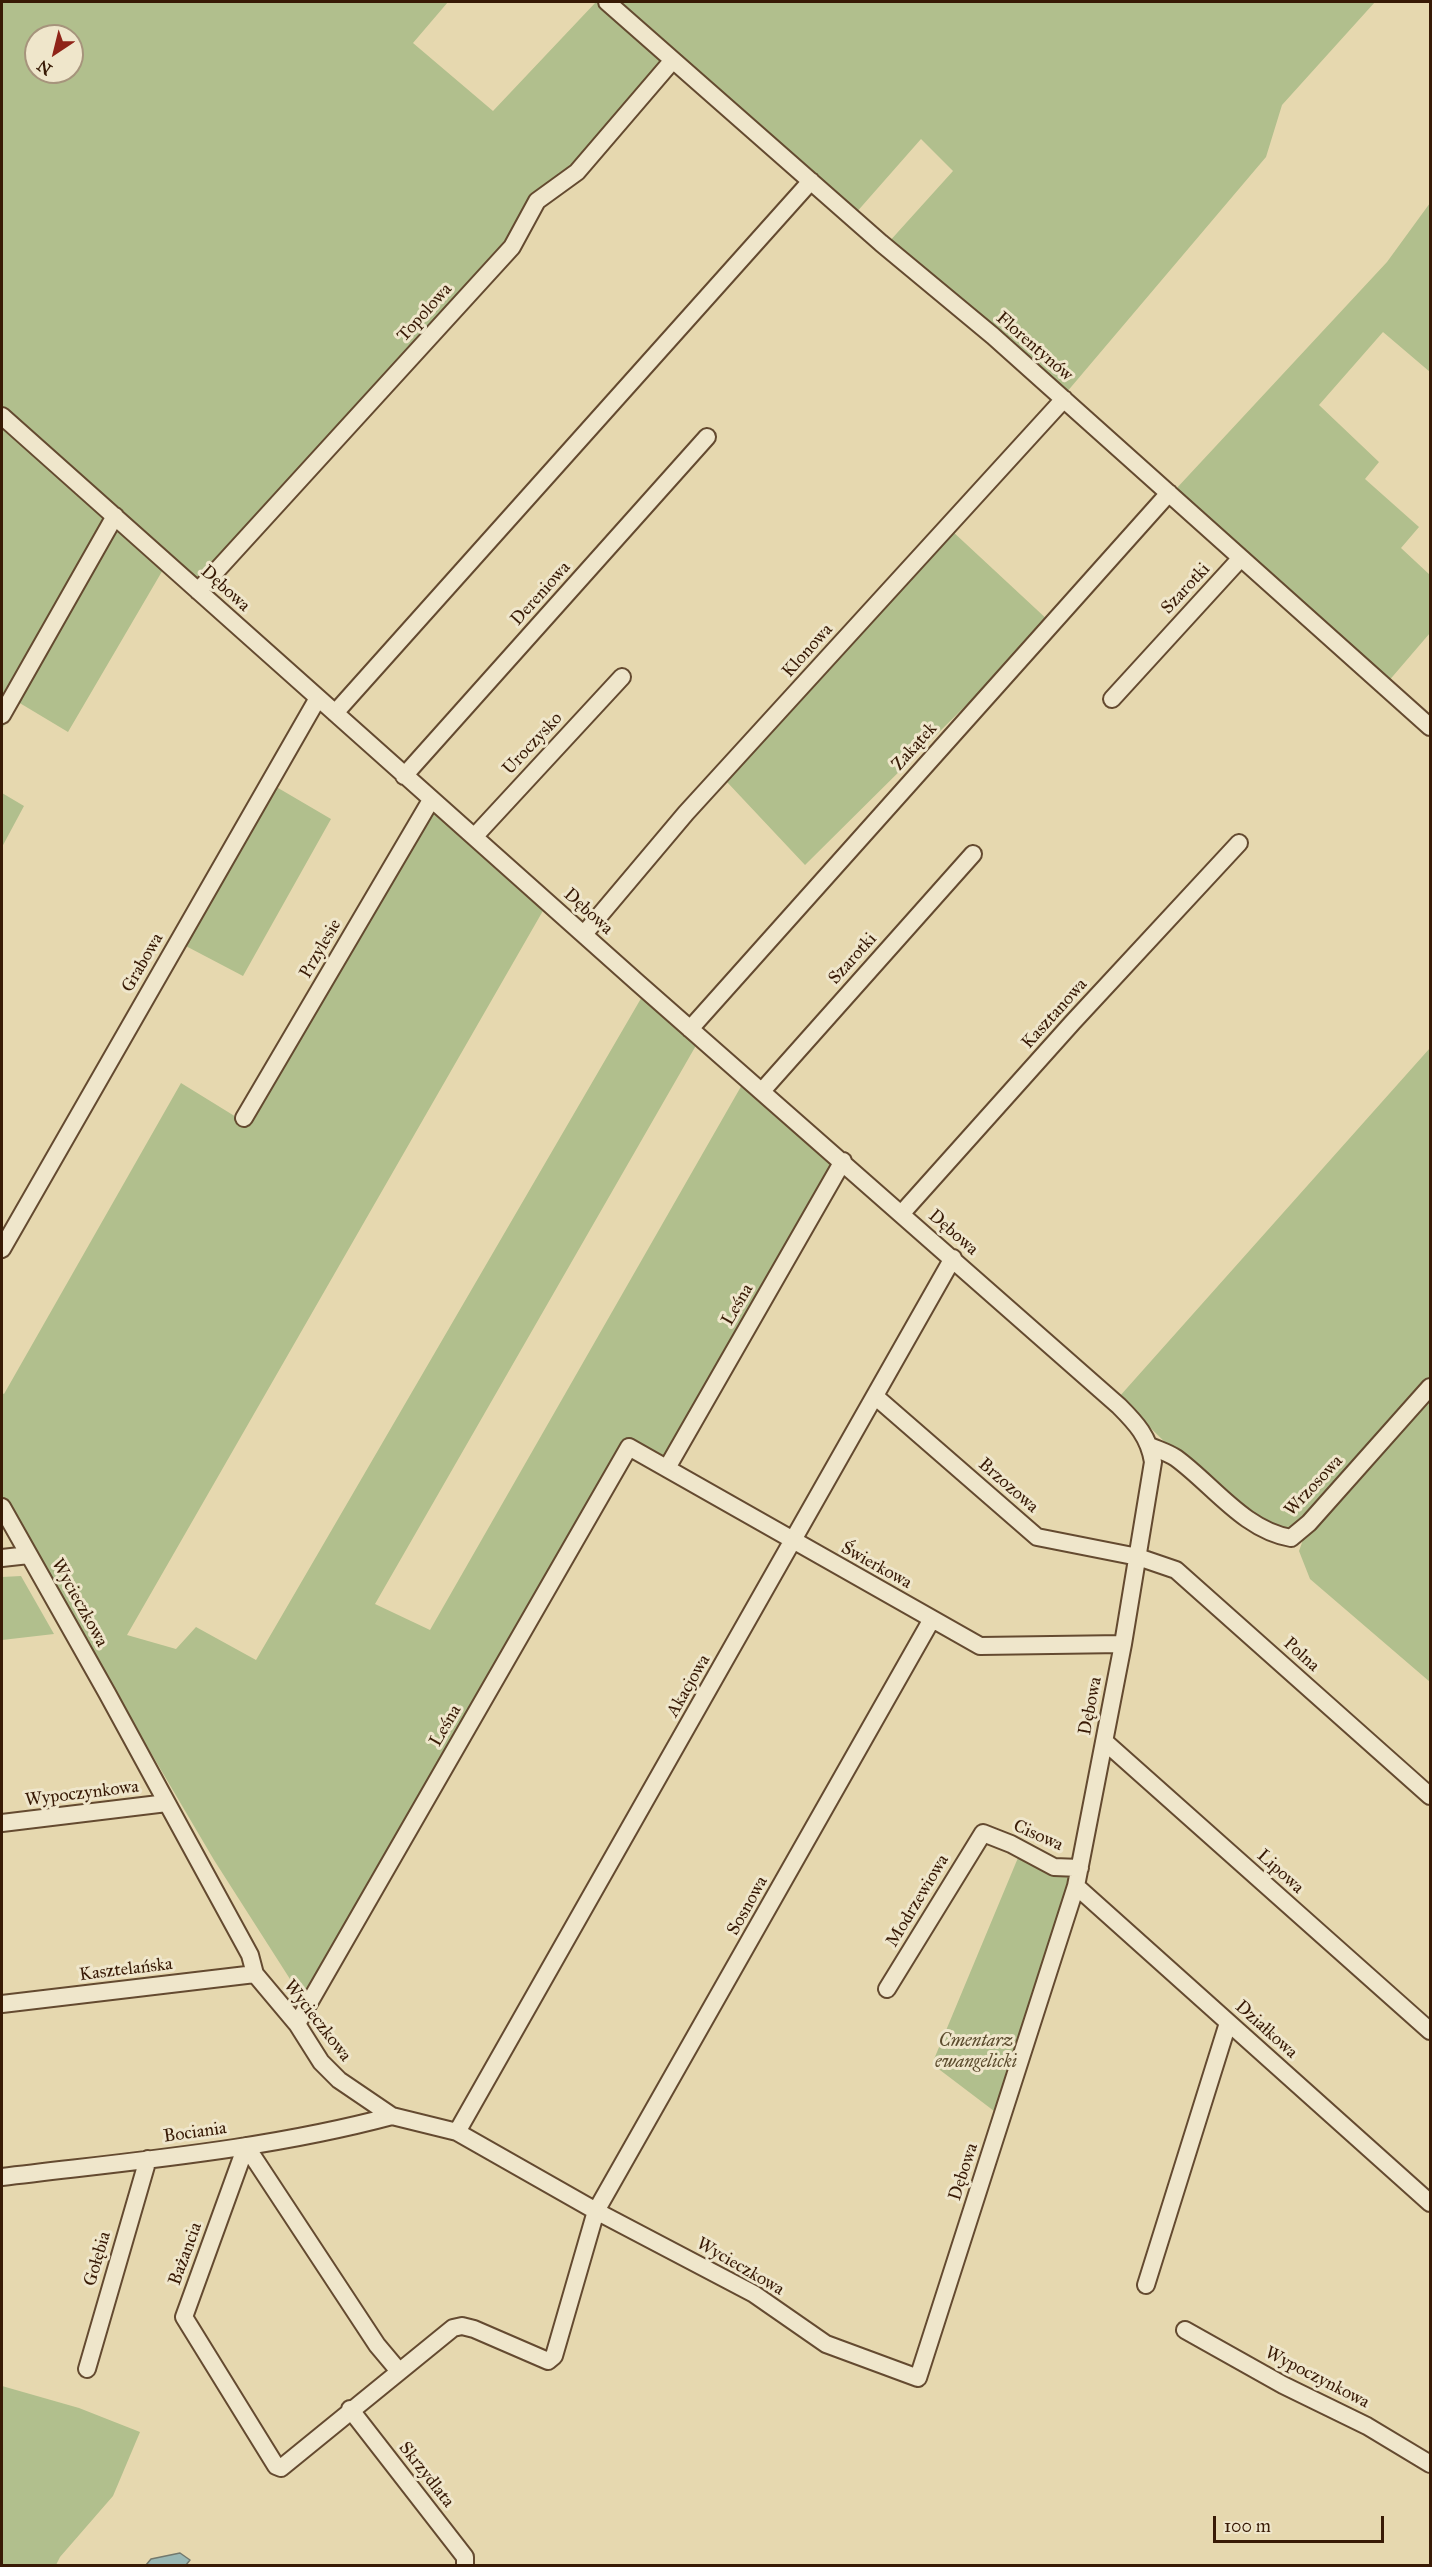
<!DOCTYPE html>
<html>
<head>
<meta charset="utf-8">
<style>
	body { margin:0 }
	#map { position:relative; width:1432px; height:2567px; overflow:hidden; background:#e6d8af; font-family:"IM FELL Great Primer",serif }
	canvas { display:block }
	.frame { position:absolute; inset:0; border:3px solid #381a05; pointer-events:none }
	.north { position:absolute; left:24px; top:24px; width:60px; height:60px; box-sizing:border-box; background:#efe6cb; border:2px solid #a6947c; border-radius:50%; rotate:215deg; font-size:16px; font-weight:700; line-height:24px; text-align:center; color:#381a05 }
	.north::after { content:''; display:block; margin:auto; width:21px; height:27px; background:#8f2418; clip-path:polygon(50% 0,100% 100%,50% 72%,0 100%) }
	.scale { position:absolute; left:1213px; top:2516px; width:171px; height:27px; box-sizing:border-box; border:3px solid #381a05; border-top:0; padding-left:8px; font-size:18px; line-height:21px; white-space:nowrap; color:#381a05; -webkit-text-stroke:4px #efe6cb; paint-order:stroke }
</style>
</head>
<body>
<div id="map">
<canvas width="1432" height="2567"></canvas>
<div class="frame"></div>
<div class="north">N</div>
<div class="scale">100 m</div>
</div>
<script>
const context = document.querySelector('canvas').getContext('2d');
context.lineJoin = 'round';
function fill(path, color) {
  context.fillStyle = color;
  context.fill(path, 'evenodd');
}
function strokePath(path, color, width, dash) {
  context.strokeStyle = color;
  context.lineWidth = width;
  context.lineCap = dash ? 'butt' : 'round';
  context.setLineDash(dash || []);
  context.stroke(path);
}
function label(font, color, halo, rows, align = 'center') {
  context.font = font + ' "IM FELL Great Primer",serif';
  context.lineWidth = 6;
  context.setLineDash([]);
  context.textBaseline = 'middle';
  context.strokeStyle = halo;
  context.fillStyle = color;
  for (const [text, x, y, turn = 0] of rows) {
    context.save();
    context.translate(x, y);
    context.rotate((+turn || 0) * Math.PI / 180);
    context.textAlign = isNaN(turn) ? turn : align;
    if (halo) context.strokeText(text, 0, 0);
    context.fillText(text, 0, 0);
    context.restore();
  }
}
fill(new Path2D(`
	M2,2H448L413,43L493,111L596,2H600L666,60L507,245L200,587L164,568L68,732L18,702L2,729ZM36,36H72V72H36Z
	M615,2H1375L1282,105L1266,157L1066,393L888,243L953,171L921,139L855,214Z
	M1430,203V372L1383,332L1319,405L1379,462L1365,479L1419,527L1401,548L1430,575V633L1387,683L1175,490L1387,262Z
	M951,530L1050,622L805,865L727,782Z
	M273,785L331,819L243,976L182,944Z
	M2,793L24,806L2,847Z
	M434,809L544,909L127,1635L176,1649L196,1627L256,1660L643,995L698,1042L375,1604L430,1630L743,1083L830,1159L831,1167L664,1465L628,1445L304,2001L214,1860L2,1500V1393L4,1394L181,1083L241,1120Z
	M1430,1048V1385L1294,1530L1272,1531L1176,1453L1119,1397Z
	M1430,1393V1682L1310,1579L1299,1551L1305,1534Z
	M21,1576L54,1634L2,1640V1577Z
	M1020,1853L1072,1872L994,2111L932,2064Z
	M2,2386L79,2408L140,2432L113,2496L60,2557L56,2565H2Z`), '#b1bf8d');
const water = new Path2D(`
	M180,2553L190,2560L186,2565H146L151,2559Z`);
fill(water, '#99b8b4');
strokePath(water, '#72796e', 1.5);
const minor = new Path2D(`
	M607,2L881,243L993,336L1430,727
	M2,416L638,983L1119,1406C1136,1423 1149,1437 1153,1462L1123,1644L1076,1886L918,2378L826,2344L754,2294L596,2211L457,2132L392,2116L339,2080L321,2062L297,2024L255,1974L250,1955L107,1693L2,1507
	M198,591L512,247L537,201L577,172L673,60
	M1112,699L1240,559
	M335,713L811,181
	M2,715L115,516
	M404,776L707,437
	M474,837L622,677
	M584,934L686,813L1064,399
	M690,1029L1169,493
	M762,1091L973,854
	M244,1118L431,800
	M902,1213L1073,1022L1239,843
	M2,1249L318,698
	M876,1397L1037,1537L1138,1557L1176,1570L1430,1796
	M1150,1446C1159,1450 1169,1453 1176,1458C1213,1485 1244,1530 1291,1538L1309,1523L1430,1387
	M667,1468L843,1161
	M2,1558L29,1555
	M1104,1741L1430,2031
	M2,1823L167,1803
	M1076,1886L1430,2203
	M887,1989L983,1833L1011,1844L1054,1867L1080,1868
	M2,2004L255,1974
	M297,2024L629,1447L980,1646L1123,1644
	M457,2132L953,1258
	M2,2177C132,2161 265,2150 392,2116
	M1146,2285L1228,2023
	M1185,2330L1283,2385L1367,2426L1430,2464
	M87,2369L148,2159
	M398,2370L377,2345L246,2146L184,2317L276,2466L281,2468L453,2328L462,2326L474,2329L548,2361L554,2356L596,2211L932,1619
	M350,2409L465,2557V2566`);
strokePath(minor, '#644a30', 20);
strokePath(minor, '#efe6cb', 16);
label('18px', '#381a05', '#efe6cb', [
	["Topolowa",425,313,-48],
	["Florentynów",1034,347,41],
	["Dębowa",225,589,42],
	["Szarotki",1186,589,-47],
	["Dereniowa",541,594,-48],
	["Klonowa",808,651,-48],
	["Uroczysko",533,744,-47],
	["Zakątek",915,747,-48],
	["Dębowa",588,912,42],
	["Przylesie",321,949,-60],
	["Szarotki",853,959,-48],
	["Grabowa",143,963,-60],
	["Kasztanowa",1055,1014,-48],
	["Dębowa",953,1233,41],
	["Leśna",738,1305,-60],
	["Brzozowa",1008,1486,41],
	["Wrzosowa",1314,1486,-47],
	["Świerkowa",876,1566,29],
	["Wycieczkowa",79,1603,61],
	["Polna",1301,1655,42],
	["Akacjowa",689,1686,-60],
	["Dębowa",1091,1706,-79],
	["Leśna",446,1726,-60],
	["Wypoczynkowa",82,1794,-7],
	["Cisowa",1038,1836,24],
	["Lipowa",1280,1872,42],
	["Modrzewiowa",918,1901,-59],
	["Sosnowa",748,1906,-61],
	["Kasztelańska",126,1970,-7],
	["Wycieczkowa",317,2021,52],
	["Działkowa",1266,2030,42],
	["Bociania",195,2133,-8],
	["Dębowa",964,2172,-72],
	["Bażancia",186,2254,-70],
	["Gołębia",98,2259,-74],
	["Wycieczkowa",740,2267,30],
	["Wypoczynkowa",1317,2378,27],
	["Skrzydlata",426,2475,52]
]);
label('italic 18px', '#5c4c2e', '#efe6cb', [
	["Cmentarz",976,2042],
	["ewangelicki",976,2063]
]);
</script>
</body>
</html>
